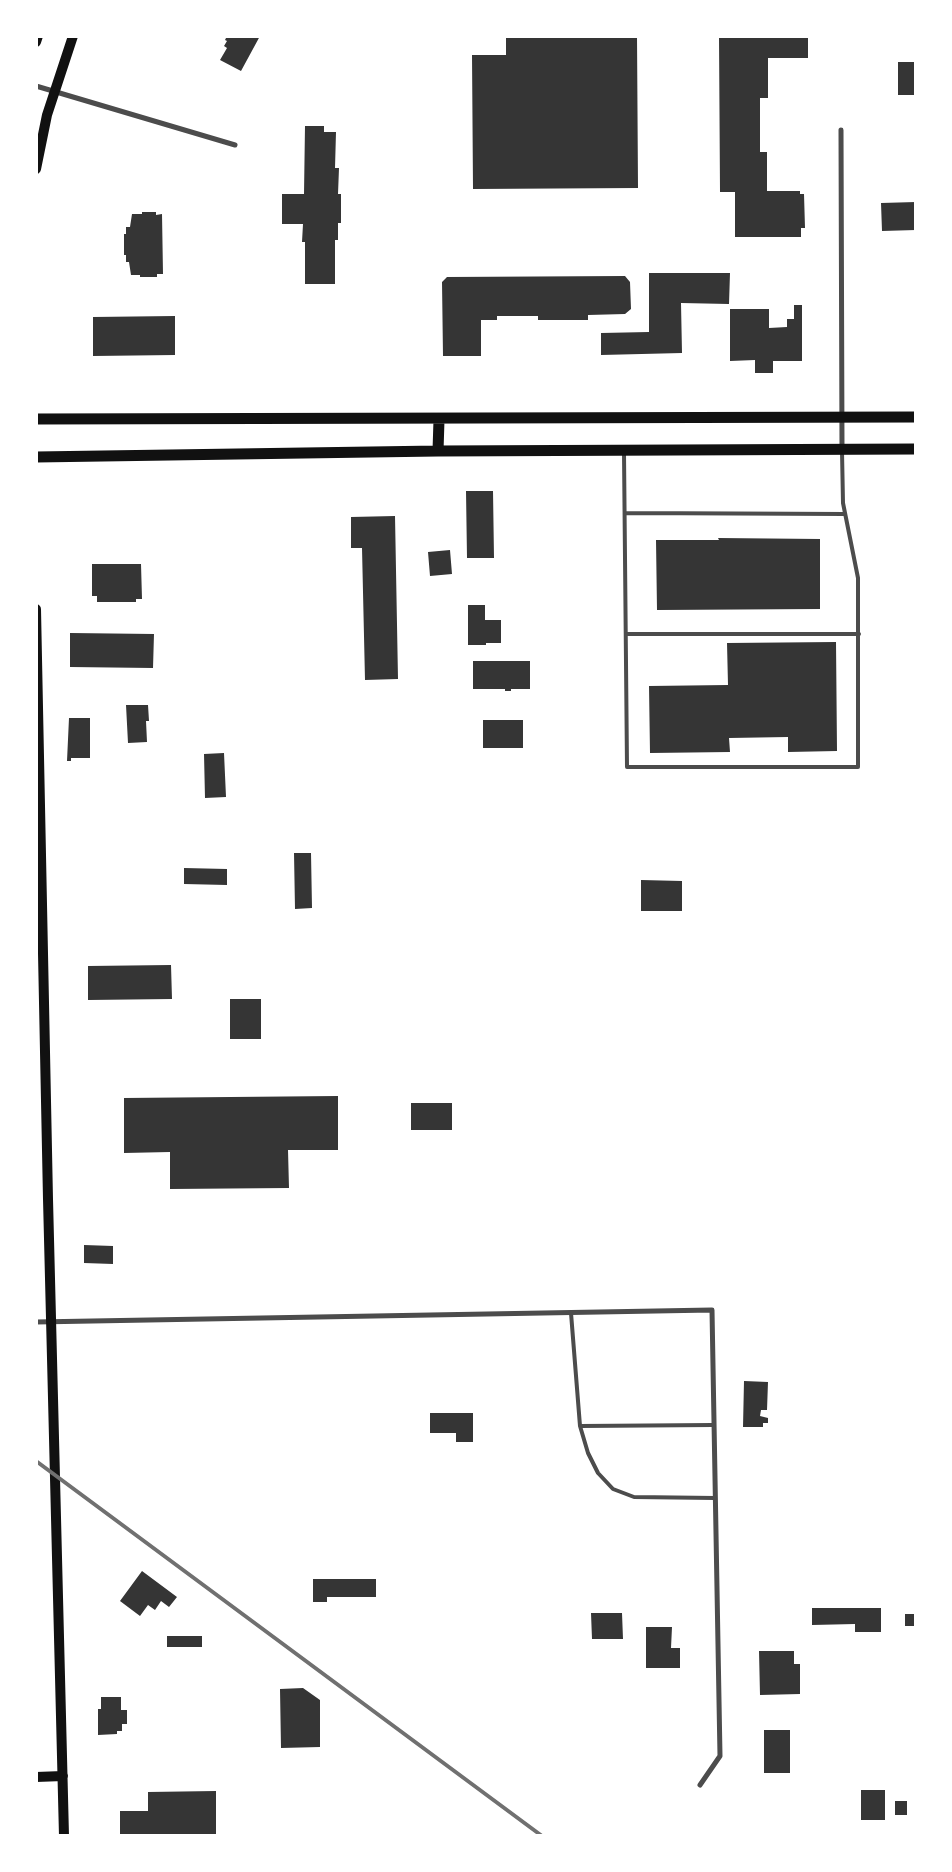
<!DOCTYPE html>
<html>
<head>
<meta charset="utf-8">
<style>
	body { margin:0 }
	#map { position:relative; width:952px; height:1872px; overflow:hidden; background:#fff; font-family:"PT Serif",serif }
	canvas { display:block }
	.frame { position:absolute; inset:0; border:38px solid #fff; pointer-events:none }
</style>
</head>
<body>
<div id="map">
<canvas width="952" height="1872"></canvas>
<div class="frame"></div>
</div>
<script>
const context = document.querySelector('canvas').getContext('2d');
context.lineJoin = 'round';
function fill(path, color) {
  context.fillStyle = color;
  context.fill(path, 'evenodd');
}
function strokePath(path, color, width, dash) {
  context.strokeStyle = color;
  context.lineWidth = width;
  context.lineCap = dash ? 'butt' : 'round';
  context.setLineDash(dash || []);
  context.stroke(path);
}
fill(new Path2D(`
	M227,36H260L241,71L220,60L227,48L224,46L227,41L225,40Z
	M506,36H637L638,188L473,189L472,55H506Z
	M719,36H808V58H768V98H760V152H767V191H800V194H804L805,228H801V237H735V192H720Z
	M898,62H916V95H898Z
	M305,126H324V132H336L335,168H339L338,194H341V223H338V240H335V284H305V242H302L303,224H282V194H304Z
	M916,202V230L882,231L881,203Z
	M142,212H156V215L162,214L163,274H157V277H140V275H131L129,262H126V255H124V234H126V227H130L132,214H142Z
	M649,273H730L729,304L681,303L682,353L601,355V333L649,332Z
	M625,276L630,282L631,309L625,314L588,315V320H538V316H497V320H481V356H443L442,282L447,277Z
	M794,305H802V361H773V373H755V360L730,361V309H769V328L787,327V319H794Z
	M175,316V355L93,356V317Z
	M466,491H493L494,558H467Z
	M395,516L398,679L365,680L362,548H351V517Z
	M718,538L820,539V609L657,610L656,540H719Z
	M450,550L452,574L430,576L428,552Z
	M92,564H141L142,599H136V602H97V596H92Z
	M468,605H485V620H501V643H486V645H468Z
	M70,633L154,634L153,668L70,667Z
	M836,642L837,751L788,752V737L729,738L730,752L650,753L649,686L728,685L727,643Z
	M473,661H530V689H511V691H505V689H473Z
	M126,705H148L149,721H146L147,742L128,743Z
	M69,718H90V758H71V761H67Z
	M483,720H523V748H483Z
	M224,753L226,797L205,798L204,754Z
	M294,853H311L312,908L295,909Z
	M184,868L227,869V885L184,884Z
	M641,880L682,881V911H641Z
	M171,965L172,999L88,1000V966Z
	M230,999H261V1039H230Z
	M338,1096V1150H288L289,1188L170,1189V1152L124,1153V1098Z
	M411,1103H452V1130H411Z
	M84,1245L113,1246V1264L84,1263Z
	M744,1381L768,1382L767,1410H761L760,1416L768,1418V1423H763V1427H743Z
	M430,1413H473V1442H456V1433H430Z
	M142,1571L177,1597L169,1607L161,1601L155,1610L148,1605L140,1616L120,1601Z
	M313,1579H376V1597H327V1602H313Z
	M812,1608H881V1632H855V1624L812,1625Z
	M591,1613H622L623,1639H592Z
	M905,1614H916V1626H905Z
	M646,1627H672L671,1648H680V1668H646Z
	M167,1636H202V1647H167Z
	M759,1651H794V1664H800V1694L760,1695Z
	M303,1688L320,1700V1747L281,1748L280,1689Z
	M101,1697H121V1710H127V1724H122V1731H117V1734L98,1735V1709H101Z
	M764,1730H790V1773H764Z
	M861,1790H885V1820H861Z
	M216,1791V1836H120V1811H148V1792Z
	M895,1801H907V1815H895Z`), '#353535');
strokePath(new Path2D(`
	M624,453L627,767H858V578L843,503L842,451
	M625,513L845,514
	M626,634H859
	M571,1313L580,1426L588,1453L598,1473L613,1489L634,1497L715,1498
	M580,1426L713,1425`), '#4c4c4c', 4);
strokePath(new Path2D(`
	M36,86L235,145
	M841,130L842,449
	M36,1322L712,1310L720,1756L700,1785`), '#4c4c4c', 5);
strokePath(new Path2D(`
	M36,42L38,36
	M36,169L47,115L73,36
	M36,609L48,1199L64,1836
	M36,1777L63,1776`), '#111', 10);
strokePath(new Path2D(`
	M36,419L916,417
	M438,451L439,420
	M36,457L438,451L916,449`), '#111', 11);
strokePath(new Path2D(`
	M36,1461L542,1836`), '#707070', 4);
</script>
</body>
</html>
